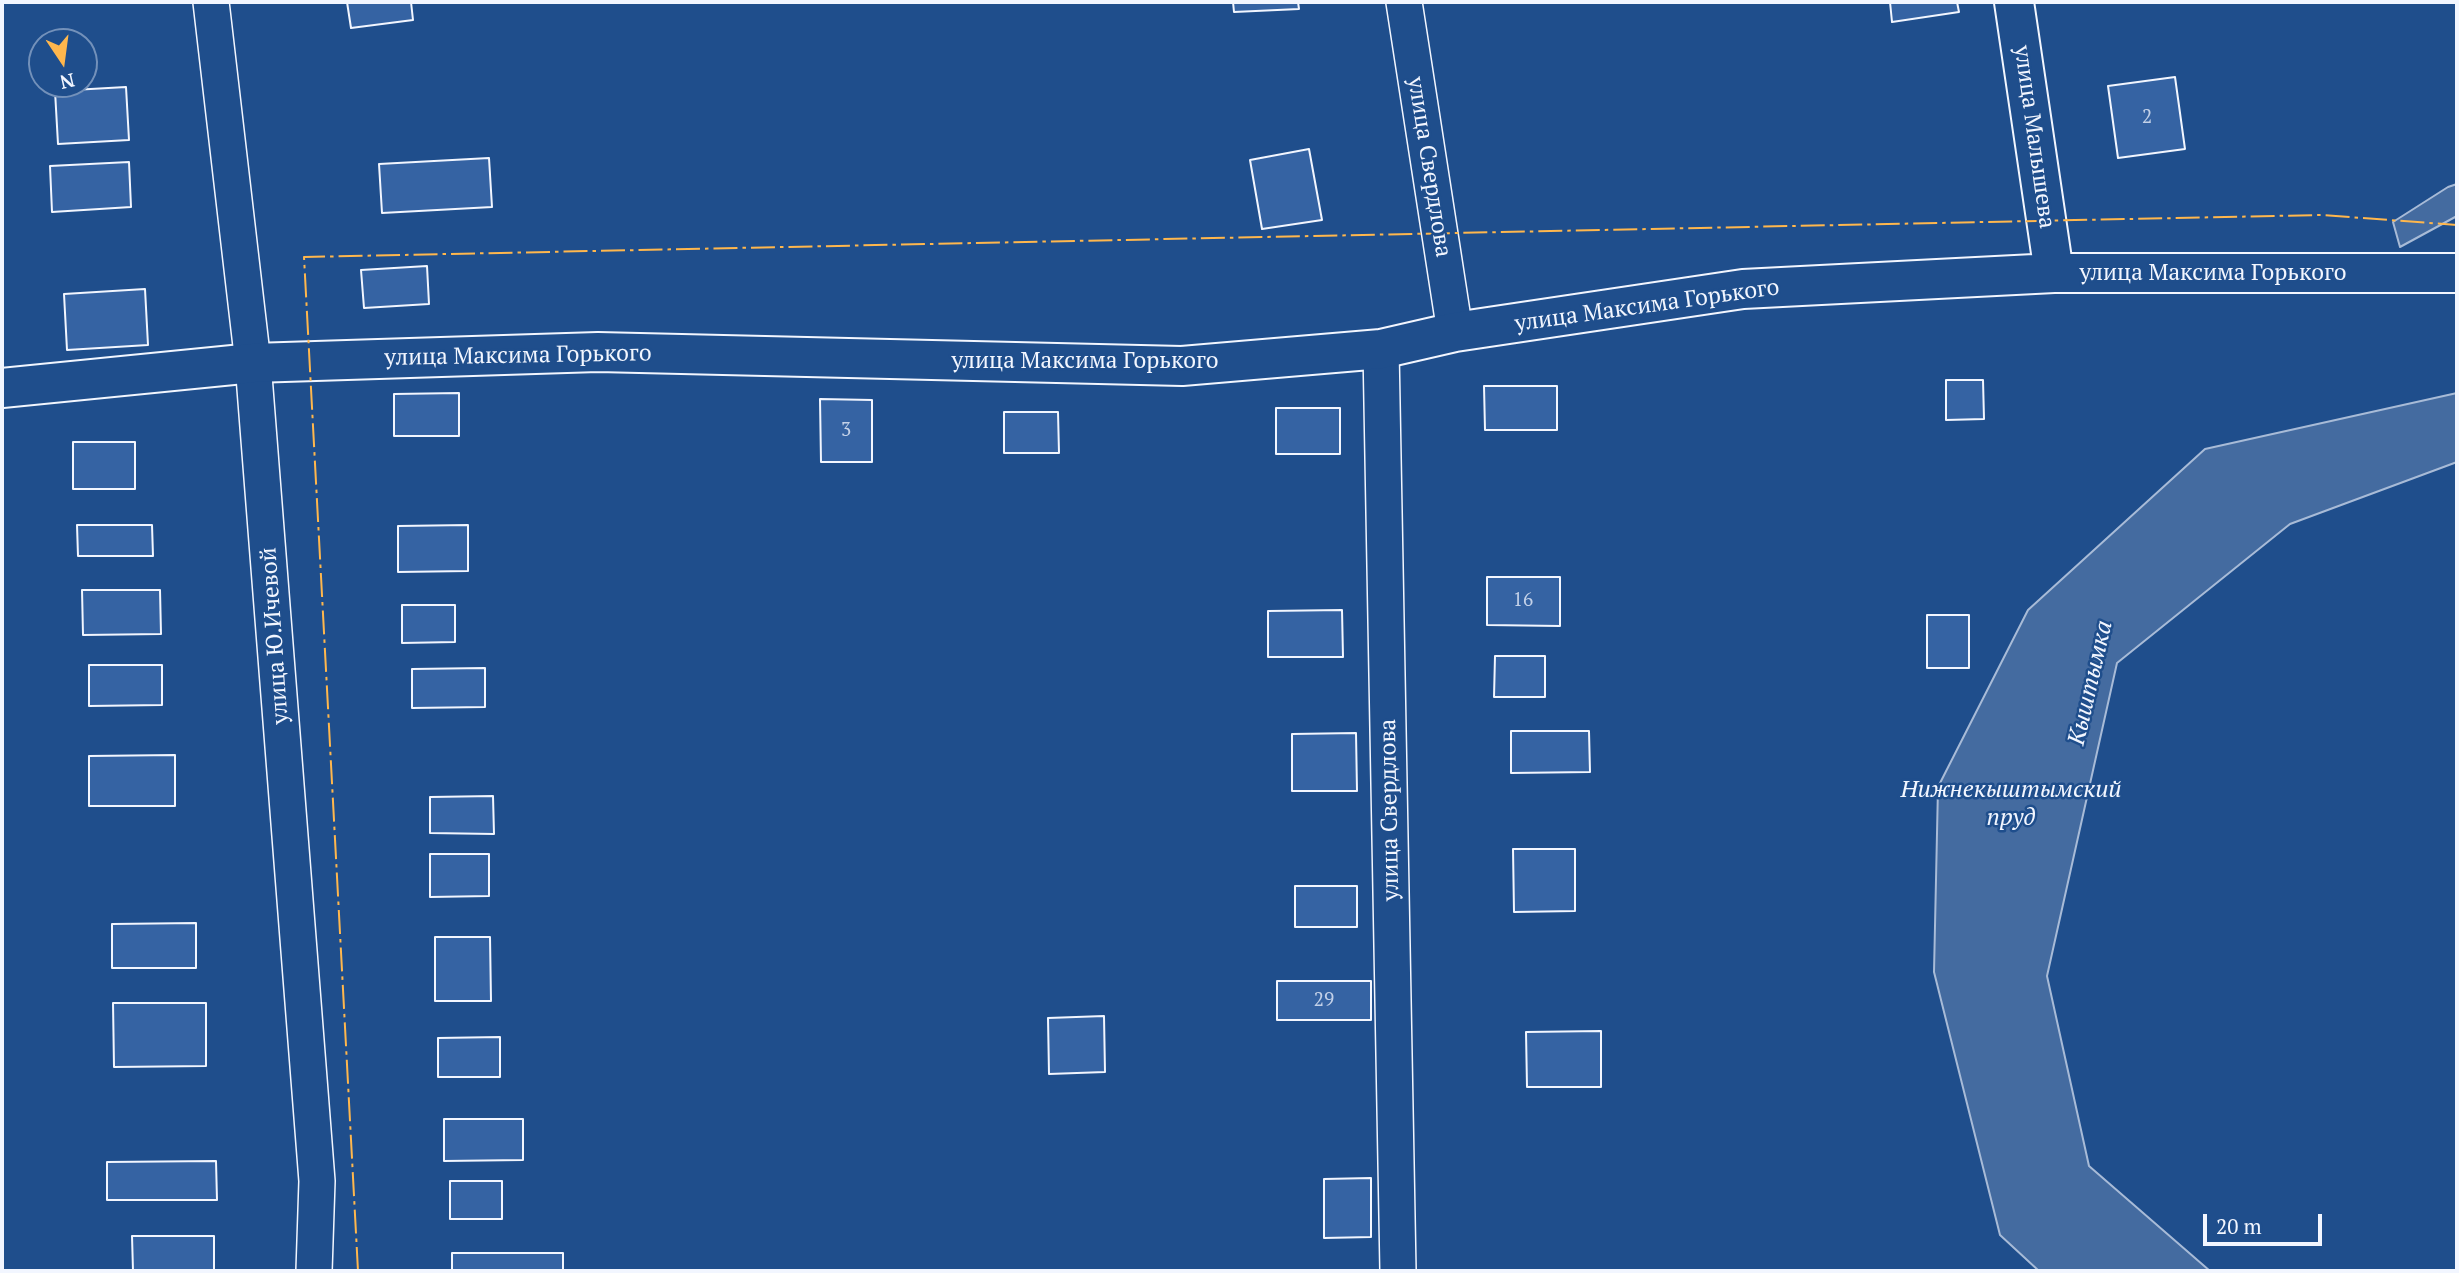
<!DOCTYPE html>
<html>
<head>
<meta charset="utf-8">
<style>
	body { margin:0 }
	#map { position:relative; width:2459px; height:1273px; overflow:hidden; background:#1f4e8c; font-family:"PT Serif",serif }
	canvas { display:block }
	.frame { position:absolute; inset:0; border:4px solid #f2f6ff; pointer-events:none }
	.north { position:absolute; left:28px; top:28px; width:70px; height:70px; box-sizing:border-box; background:#1f4e8c; border:2px solid #7391ba; border-radius:50%; rotate:167deg; font-size:19px; font-weight:700; line-height:28px; text-align:center; color:#f2f6ff }
	.north::after { content:''; display:block; margin:auto; width:24px; height:32px; background:#ffb74d; clip-path:polygon(50% 0,100% 100%,50% 72%,0 100%) }
	.scale { position:absolute; left:2203px; top:1214px; width:119px; height:32px; box-sizing:border-box; border:4px solid #f2f6ff; border-top:0; padding-left:9px; font-size:21px; line-height:24px; white-space:nowrap; color:#f2f6ff; -webkit-text-stroke:5px #1f4e8c; paint-order:stroke }
</style>
</head>
<body>
<div id="map">
<canvas width="2459" height="1273"></canvas>
<div class="frame"></div>
<div class="north">N</div>
<div class="scale">20 m</div>
</div>
<script>
const context = document.querySelector('canvas').getContext('2d');
context.lineJoin = 'round';
function fill(path, color) {
  context.fillStyle = color;
  context.fill(path, 'evenodd');
}
function strokePath(path, color, width, dash) {
  context.strokeStyle = color;
  context.lineWidth = width;
  context.lineCap = dash ? 'butt' : 'round';
  context.setLineDash(dash || []);
  context.stroke(path);
}
function label(font, color, halo, rows, align = 'center') {
  context.font = font + ' "PT Serif",serif';
  context.lineWidth = 5;
  context.setLineDash([]);
  context.textBaseline = 'middle';
  context.strokeStyle = halo;
  context.fillStyle = color;
  for (const [text, x, y, turn = 0] of rows) {
    context.save();
    context.translate(x, y);
    context.rotate((+turn || 0) * Math.PI / 180);
    context.textAlign = isNaN(turn) ? turn : align;
    if (halo) context.strokeText(text, 0, 0);
    context.fillText(text, 0, 0);
    context.restore();
  }
}
const water = new Path2D(`
	M2457,184V216L2400,247L2393,222L2448,187Z
	M2457,393V462L2290,524L2117,663L2047,976L2089,1166L2210,1271H2039L2000,1235L1934,972L1938,787L2028,610L2205,449Z`);
fill(water, '#446ba0');
strokePath(water, '#a8bbd7', 2);
const building = new Path2D(`
	M347,2H411L413,20L351,28Z
	M1233,2H1298L1299,9L1234,12Z
	M1890,2H1957L1959,12L1892,22Z
	M2175,77L2185,149L2118,158L2108,86Z
	M126,87L129,140L58,144L55,91Z
	M1309,149L1322,220L1262,229L1250,160Z
	M489,158L492,207L382,213L379,164Z
	M129,162L131,207L52,212L50,166Z
	M427,266L429,304L364,308L361,270Z
	M145,289L148,345L67,350L64,294Z
	M1946,380H1983L1984,419L1946,420Z
	M1484,386H1557V430H1485Z
	M459,393V436H394V394Z
	M820,399L872,400V462H821Z
	M1276,408H1340V454H1276Z
	M1004,412H1058L1059,453H1004Z
	M73,442H135V489H73Z
	M77,525H152L153,556H78Z
	M468,525V571L398,572V526Z
	M1487,577H1560V626L1487,625Z
	M82,590H160L161,634L83,635Z
	M402,605H455V642L402,643Z
	M1342,610L1343,657H1268V611Z
	M1927,615H1969V668H1927Z
	M1495,656H1545V697H1494Z
	M89,665H162V705L89,706Z
	M485,668V707L412,708V669Z
	M1511,731H1589L1590,772L1511,773Z
	M1356,733L1357,791H1292V734Z
	M175,755V806H89V756Z
	M493,796L494,834L430,833V797Z
	M1513,849H1575V911L1514,912Z
	M430,854H489V896L430,897Z
	M1295,886H1357V927H1295Z
	M196,923V968H112V924Z
	M435,937H490L491,1001H435Z
	M1277,981H1371V1020H1277Z
	M113,1003H206V1066L114,1067Z
	M1104,1016L1105,1072L1049,1074L1048,1018Z
	M1601,1031V1087H1527L1526,1032Z
	M500,1037V1077H438V1038Z
	M444,1119H523V1160L444,1161Z
	M216,1161L217,1200H107V1162Z
	M1371,1178V1237L1324,1238V1179Z
	M450,1181H502V1219H450Z
	M132,1236H214V1271H133Z
	M452,1253H563V1271H452Z`);
fill(building, '#3563a3');
strokePath(building, '#f2f6ff', 2);
const minor = new Path2D(`
	M211,2L253,363L317,1181L314,1271
	M1404,2L1455,332
	M1381,349L1398,1271`);
const tertiary = new Path2D(`
	M2014,2L2054,273
	M2,388L253,363L598,352L1182,366L1381,349L1455,332L1743,289L2054,273H2457`);
strokePath(minor, '#f2f6ff', 38);
strokePath(tertiary, '#f2f6ff', 42);
strokePath(minor, '#1f4e8c', 35);
strokePath(tertiary, '#1f4e8c', 38);
strokePath(new Path2D(`
	M358,1271L304,257L2321,215L2457,225`), '#ffb74d', 2, [24, 5, 3.5, 5]);
label('19px', '#c3d1e8', null, [
	["2",2147,118],
	["3",846,431],
	["16",1523,601],
	["29",1324,1001]
]);
label('23px', '#f2f6ff', '#1f4e8c', [
	["улица Малышева",2034,137,82],
	["улица Свердлова",1429,167,81],
	["улица Максима Горького",2213,273],
	["улица Максима Горького",1647,306,-8],
	["улица Максима Горького",518,356,-1],
	["улица Максима Горького",1085,361],
	["улица Ю.Ичевой",275,636,-94],
	["улица Свердлова",1390,810,-91]
]);
label('italic 24px', '#f2f6ff', '#1f4e8c', [
	["Кыштымка",2091,683,-77],
	["Нижнекыштымский",2011,790],
	["пруд",2011,818]
]);
</script>
</body>
</html>
